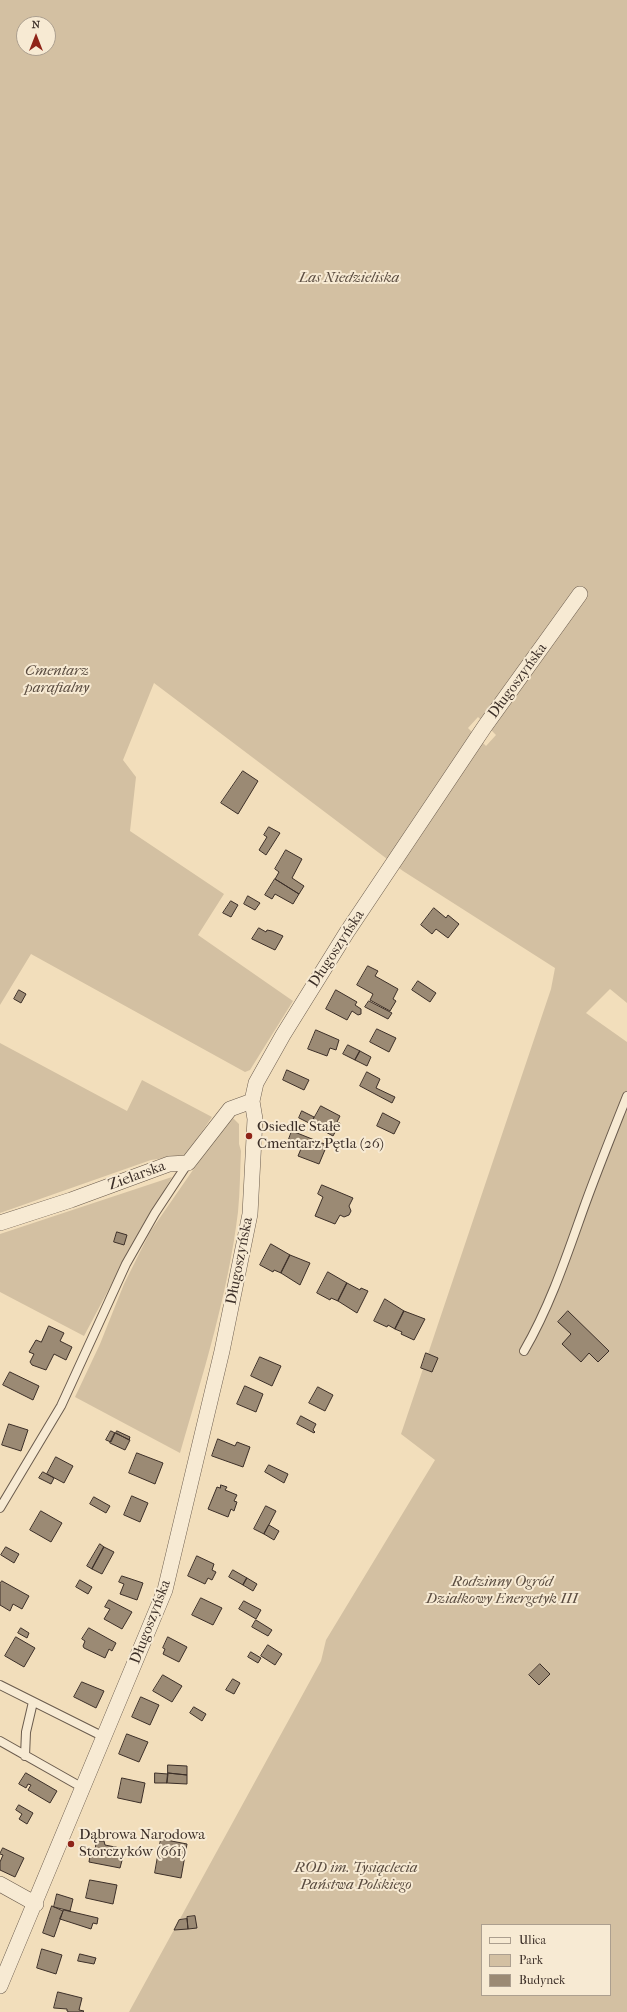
<!DOCTYPE html>
<html>
<head>
<meta charset="utf-8">
<style>
	body { margin:0 }
	#map { position:relative; width:627px; height:2012px; overflow:hidden; background:#f2debb; font-family:"IM FELL French Canon",serif }
	canvas { display:block }
	.legend { position:absolute; left:481px; top:1924px; width:130px; height:72px; box-sizing:border-box; background:#f7ead3; border:1px solid #ac9f8f; margin:0; padding:5px 7px; list-style:none; font-size:12px; color:#3c2f28 }
	.legend li { display:flex; align-items:center; gap:8px; height:20px }
	.legend b { width:20px; border:1px solid #ac9f8f }
	.north { position:absolute; left:16px; top:16px; width:40px; height:40px; box-sizing:border-box; background:#f7ead3; border:1px solid #ac9f8f; border-radius:50%; rotate:0deg; font-size:11px; font-weight:700; line-height:16px; text-align:center; color:#3c2f28 }
	.north::after { content:''; display:block; margin:auto; width:14px; height:18px; background:#8f2418; clip-path:polygon(50% 0,100% 100%,50% 72%,0 100%) }
</style>
</head>
<body>
<div id="map">
<canvas width="627" height="2012"></canvas>
<ul class="legend">
<li><b style="height:5px;background:#f7ead3"></b>Ulica</li>
<li><b style="height:11px;background:#d3c0a2"></b>Park</li>
<li><b style="height:11px;background:#9b8a74"></b>Budynek</li>
</ul>
<div class="north">N</div>
</div>
<script>
const context = document.querySelector('canvas').getContext('2d');
context.lineJoin = 'round';
function fill(path, color) {
  context.fillStyle = color;
  context.fill(path, 'evenodd');
}
function strokePath(path, color, width, dash) {
  context.strokeStyle = color;
  context.lineWidth = width;
  context.lineCap = dash ? 'butt' : 'round';
  context.setLineDash(dash || []);
  context.stroke(path);
}
function label(font, color, halo, rows, align = 'center') {
  context.font = font + ' "IM FELL French Canon",serif';
  context.lineWidth = 4;
  context.setLineDash([]);
  context.textBaseline = 'middle';
  context.strokeStyle = halo;
  context.fillStyle = color;
  for (const [text, x, y, turn = 0] of rows) {
    context.save();
    context.translate(x, y);
    context.rotate((+turn || 0) * Math.PI / 180);
    context.textAlign = isNaN(turn) ? turn : align;
    if (halo) context.strokeText(text, 0, 0);
    context.fillText(text, 0, 0);
    context.restore();
  }
}
fill(new Path2D(`
	M0,0H627V1003L610,989L586,1013L627,1042V2012H129L321,1661L326,1640L435,1460L401,1434L551,989L555,968L403,871L154,683L123,760L136,777L130,831L224,894L198,935L293,1001L250,1070L245,1072L31,954L0,1005ZM24,24H48V48H24ZM478,717L496,735L486,746L468,728ZM482,1925H610V1995H482Z
	M0,1043L127,1111L142,1080L212,1117L186,1155L151,1160L0,1213Z
	M233,1118L239,1124V1144L241,1151C240,1171 240,1192 238,1212C228,1294 203,1374 180,1453L75,1397L100,1344L124,1284L150,1232L222,1128Z
	M172,1177L129,1251L84,1336L0,1292V1234Z`), '#d3c0a2');
const building = new Path2D(`
	M243,771L258,781L238,814L221,803Z
	M269,827L280,833L266,855L259,850L267,837L264,835Z
	M286,850L302,859L292,878L304,886L299,894L275,879L279,872L275,869Z
	M275,879L299,894L293,904L275,894L272,899L265,895Z
	M248,896L260,903L255,910L244,904Z
	M231,901L238,905L231,917L223,913Z
	M434,908L446,918L448,915L459,924L448,938L436,929L432,934L421,925Z
	M259,928L266,932L267,930L272,931L283,936L275,950L252,939Z
	M368,966L378,971L375,976L398,989L393,999L396,1001L390,1011L370,1000L373,994L357,985Z
	M418,981L436,993L430,1002L412,990Z
	M19,990L26,994L21,1003L14,999Z
	M336,990L357,1002L355,1005L361,1009V1014L358,1015L352,1011L347,1020L326,1009Z
	M369,1001L392,1013L388,1019L365,1007Z
	M377,1029L396,1038L389,1052L370,1042Z
	M316,1030L339,1040L336,1050L330,1048L327,1056L308,1049Z
	M348,1045L360,1051L355,1060L343,1054Z
	M360,1051L371,1057L367,1066L355,1060Z
	M287,1070L309,1080L304,1090L283,1080Z
	M367,1072L380,1079L376,1088L395,1097L392,1103L360,1086Z
	M321,1106L340,1116L337,1122L340,1123L333,1136L311,1124Z
	M302,1111L314,1117L311,1124L299,1118Z
	M383,1113L400,1122L394,1134L377,1126Z
	M292,1131L327,1145L319,1164L298,1156L303,1144L289,1139Z
	M322,1185L353,1198L349,1206L351,1211L349,1215L344,1217L340,1215L335,1224L315,1216L323,1197L318,1194Z
	M117,1232L127,1235L124,1245L114,1242Z
	M271,1244L290,1255L281,1273L274,1270L273,1272L260,1265Z
	M290,1255L310,1263L300,1285L281,1273Z
	M328,1272L347,1283L338,1301L331,1298L330,1300L317,1293Z
	M347,1283L360,1290L361,1288L368,1291L357,1313L338,1301Z
	M385,1299L404,1311L395,1329L388,1325L387,1327L374,1321Z
	M404,1311L425,1319L414,1340L401,1334L402,1332L395,1329Z
	M568,1311L609,1351L598,1362L589,1353L581,1362L562,1344L571,1334L558,1322Z
	M49,1326L64,1333L60,1341L72,1347L66,1360L54,1354L46,1370L32,1365L30,1362L34,1354L29,1352L36,1340L41,1342Z
	M426,1353L438,1358L432,1372L421,1368Z
	M260,1357L281,1366L272,1386L251,1376Z
	M10,1372L39,1386L33,1400L3,1385Z
	M245,1386L263,1394L256,1412L237,1404Z
	M318,1387L333,1395L325,1411L309,1403Z
	M301,1416L316,1424L313,1430L315,1432L314,1433L297,1424Z
	M9,1424L28,1430L21,1451L2,1445Z
	M111,1431L115,1433L111,1442L106,1440Z
	M117,1431L130,1437L129,1440L116,1433Z
	M115,1433L130,1440L125,1450L110,1443Z
	M218,1439L235,1446L237,1442L250,1447L243,1467L212,1456Z
	M137,1453L163,1463L155,1484L129,1473Z
	M56,1457L73,1466L64,1483L47,1474Z
	M269,1465L288,1474L284,1483L265,1472Z
	M43,1472L54,1478L51,1484L39,1478Z
	M221,1485L227,1487L225,1490L237,1495L234,1501L237,1502L234,1511L231,1509L228,1517L208,1509L217,1487L220,1488Z
	M132,1496L148,1503L140,1522L124,1515Z
	M94,1497L110,1506L106,1513L90,1504Z
	M266,1506L276,1511L264,1534L254,1529Z
	M41,1511L62,1523L51,1542L30,1530Z
	M269,1525L279,1531L274,1540L264,1534Z
	M100,1544L104,1547L92,1569L87,1566Z
	M6,1547L19,1554L14,1563L1,1555Z
	M104,1547L114,1552L102,1574L92,1569Z
	M197,1556L214,1564L212,1570L216,1572L212,1580L208,1578L205,1584L188,1576Z
	M233,1570L247,1578L243,1585L229,1577Z
	M122,1576L143,1583L137,1600L120,1594L124,1584L119,1582Z
	M247,1578L257,1584L253,1591L243,1585Z
	M80,1580L92,1587L88,1594L76,1587Z
	M2,1581L29,1596L22,1609L13,1604L10,1611L0,1605V1584Z
	M201,1598L222,1608L213,1625L192,1615Z
	M109,1600L132,1612L122,1629L104,1619L110,1609L105,1607Z
	M244,1601L261,1610L256,1619L239,1609Z
	M256,1620L272,1630L268,1636L252,1627Z
	M21,1628L29,1633L27,1638L18,1633Z
	M89,1628L116,1643L112,1651L109,1649L105,1658L84,1648L83,1646L85,1641L82,1639Z
	M16,1637L35,1648L24,1667L5,1656Z
	M168,1637L187,1647L179,1662L163,1654L165,1649L163,1648Z
	M268,1645L282,1654L275,1665L261,1656Z
	M251,1652L261,1658L258,1663L248,1657Z
	M540,1664L550,1674L539,1685L529,1675Z
	M163,1675L182,1686L172,1702L153,1691Z
	M233,1679L240,1683L234,1694L226,1690Z
	M82,1682L104,1691L96,1708L74,1697Z
	M141,1697L159,1705L150,1725L132,1717Z
	M194,1707L206,1714L202,1721L190,1713Z
	M127,1734L148,1742L139,1762L119,1754Z
	M168,1765L187,1766V1775L168,1773Z
	M26,1773L57,1791L50,1803L28,1790L31,1785L28,1784L26,1788L19,1784Z
	M155,1773L168,1774L167,1783H155Z
	M168,1773L187,1775V1784L167,1783Z
	M122,1778L145,1783L141,1803L118,1798Z
	M19,1805L33,1813L27,1824L19,1819L22,1814L16,1810Z
	M161,1839L187,1844L181,1878L155,1873Z
	M99,1841H104L105,1845L125,1849L120,1868L89,1862L91,1849L95,1850L96,1843Z
	M3,1848L24,1858L15,1877L0,1870V1862L3,1855L0,1854Z
	M90,1880L117,1885L113,1904L86,1898Z
	M57,1894L73,1899L70,1911L54,1907Z
	M52,1906L63,1911L54,1937L43,1933Z
	M64,1910L98,1918L97,1924L93,1923L91,1929L60,1919Z
	M195,1916L197,1928L188,1929L187,1917Z
	M187,1919L188,1929L174,1930L179,1920Z
	M42,1949L62,1955L56,1974L37,1968Z
	M80,1954L96,1958L94,1964L78,1961Z
	M58,1992L82,1998L79,2010L84,2011L83,2012H69L67,2011V2009L54,2008Z`);
fill(building, '#9b8a74');
strokePath(building, '#3c2f28', 1);
const lane = new Path2D(`
	M524,1351C550,1306 566,1258 583,1210C597,1171 612,1134 627,1096
	M0,1508L61,1406L126,1264L155,1213L188,1163
	M0,1685L104,1737
	M0,1741L83,1788
	M25,1756L26,1732L33,1702`);
const street = new Path2D(`
	M0,1223L71,1200L169,1164L188,1163L230,1109L252,1101
	M0,1884L36,1904
	M0,1986L165,1590L222,1351L250,1214L255,1119L252,1101L256,1083L283,1035L347,932L485,726L580,594`);
strokePath(lane, '#6a5b4d', 10);
strokePath(street, '#6a5b4d', 16);
strokePath(lane, '#f7ead3', 8);
strokePath(street, '#f7ead3', 15);
for (const [x, y, r, color] of [
	[249,1136,4,"#8f2418"],
	[71,1844,4,"#8f2418"]
]) {
  const dot = new Path2D();
  dot.arc(x, y, r, 0, 2 * Math.PI);
  context.fillStyle = color;
  context.fill(dot);
  strokePath(dot, '#f7ead3', 1.5);
}
label('italic 15px', '#5a4c40', '#f7ead3', [
	["Las Niedzieliska",349,278],
	["Cmentarz",57,671],
	["parafialny",57,688],
	["Rodzinny Ogród",502,1582],
	["Działkowy Energetyk III",502,1599],
	["ROD im. Tysiąclecia",356,1868],
	["Państwa Polskiego",356,1885]
]);
label('15px', '#3c2f28', '#f7ead3', [
	["Długoszyńska",518,681,-54],
	["Długoszyńska",337,949,-57],
	["Zielarska",137,1176,-20],
	["Długoszyńska",240,1261,-79],
	["Długoszyńska",151,1622,-69]
]);
label('15px', '#3c2f28', '#f7ead3', [
	["Osiedle Stałe",257,1127],
	["Cmentarz Pętla (26)",257,1144],
	["Dąbrowa Narodowa",79,1835],
	["Storczyków (661)",79,1852]
], 'left');
</script>
</body>
</html>
